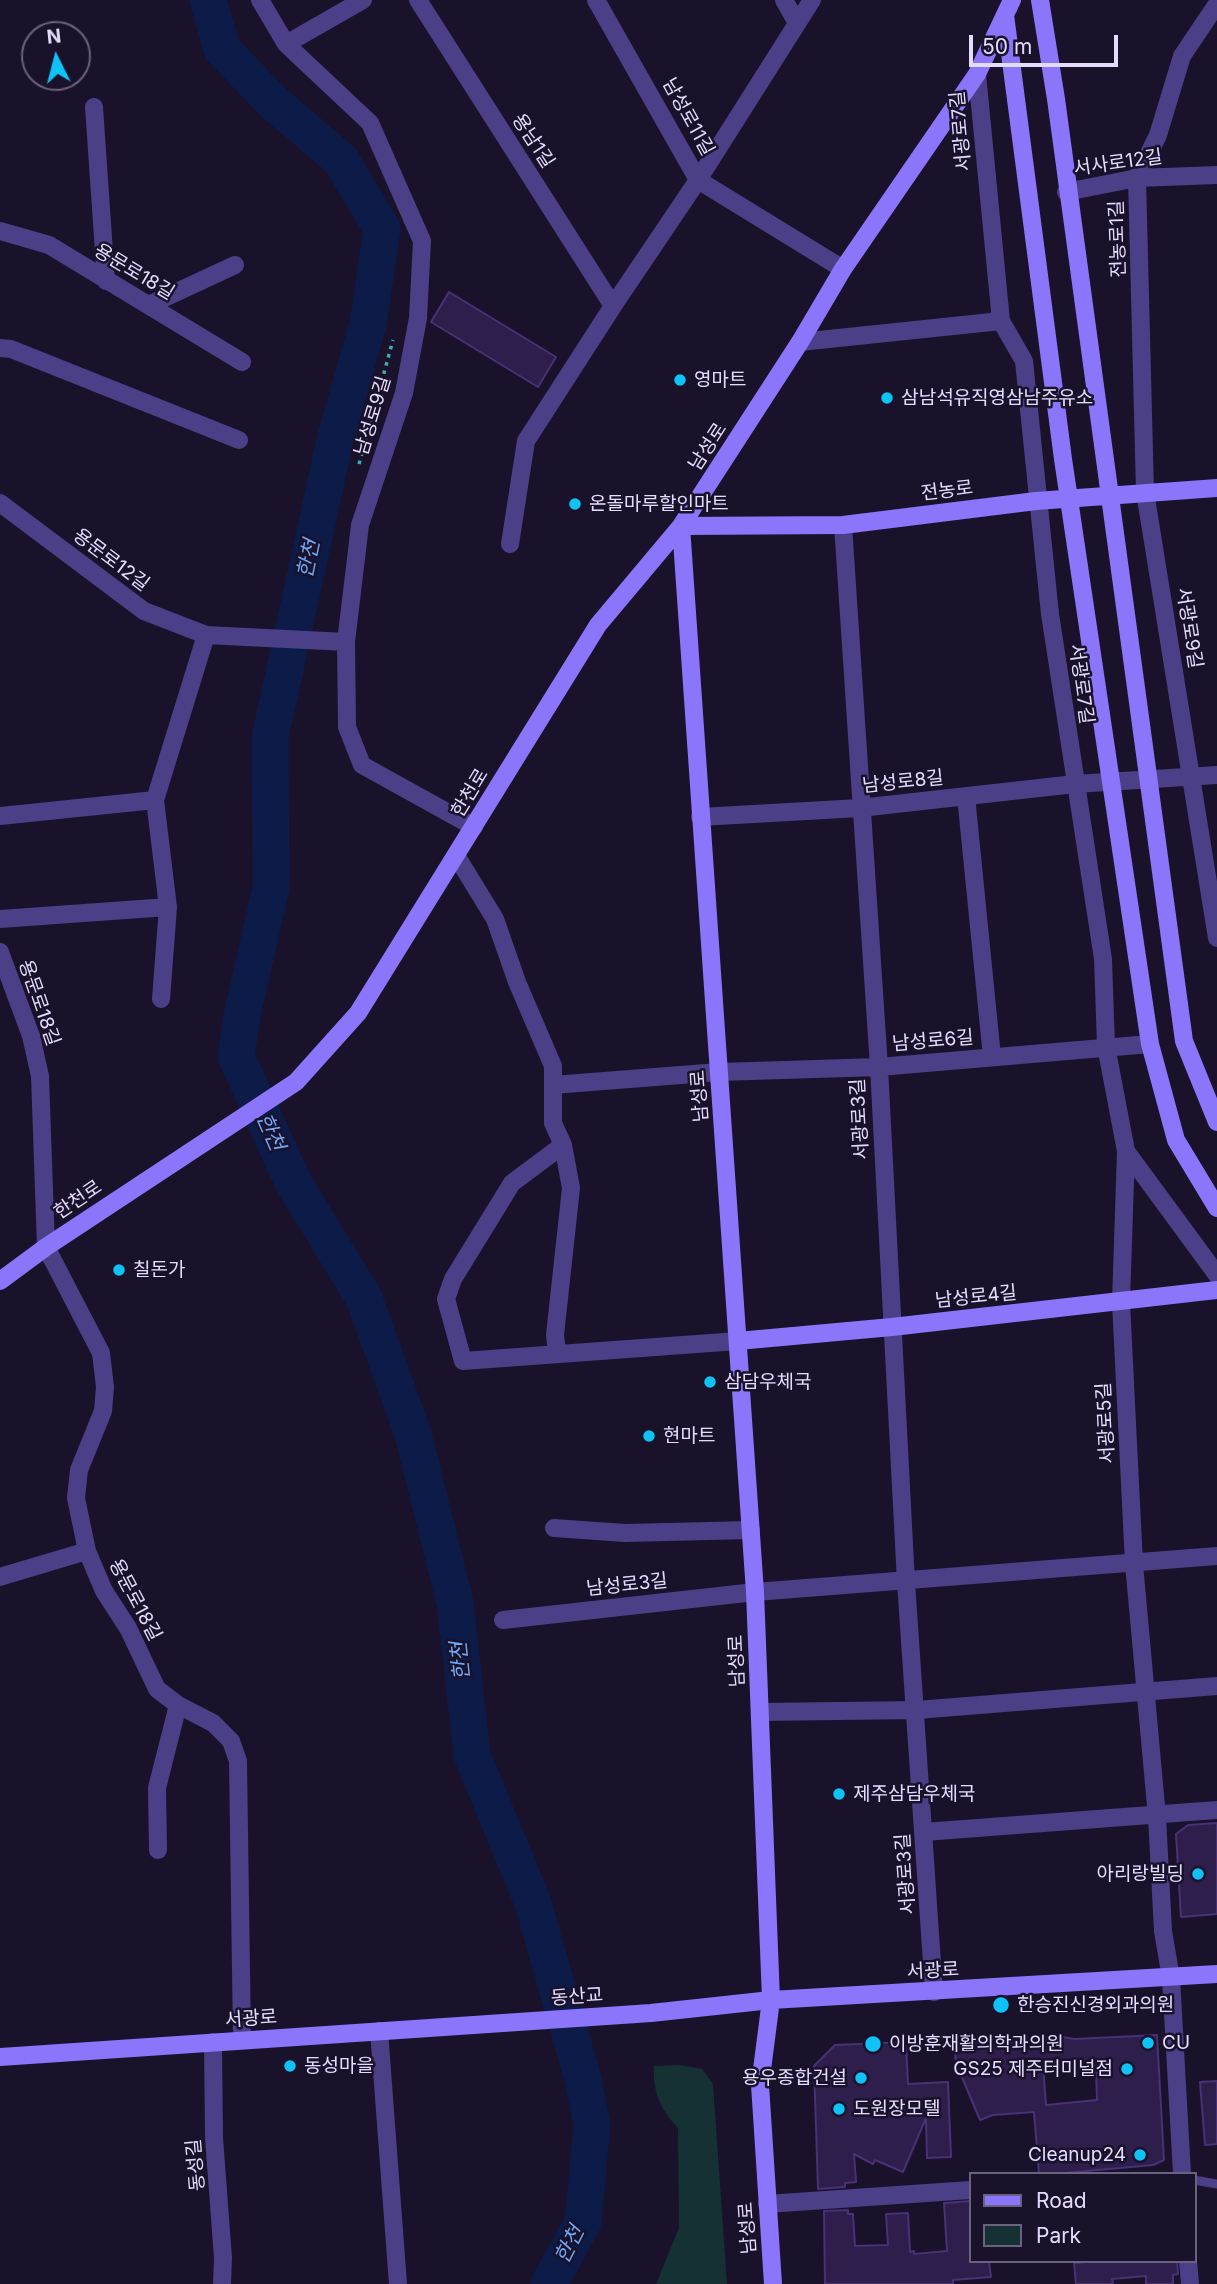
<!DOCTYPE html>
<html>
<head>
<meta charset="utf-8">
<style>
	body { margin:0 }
	#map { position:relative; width:1217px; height:2284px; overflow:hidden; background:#19122a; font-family:Inter,sans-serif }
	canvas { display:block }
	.legend { position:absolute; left:969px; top:2172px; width:228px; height:91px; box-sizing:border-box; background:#19122a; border:2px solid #6a637f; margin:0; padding:9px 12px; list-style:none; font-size:21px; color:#e4dcfe }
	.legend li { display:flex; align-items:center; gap:14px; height:35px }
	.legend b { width:35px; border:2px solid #6a637f }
	.north { position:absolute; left:21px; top:21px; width:70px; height:70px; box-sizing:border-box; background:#19122a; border:2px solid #6a637f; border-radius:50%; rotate:354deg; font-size:19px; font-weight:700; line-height:28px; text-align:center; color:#e4dcfe }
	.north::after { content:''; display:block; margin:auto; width:24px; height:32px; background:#0fc2f7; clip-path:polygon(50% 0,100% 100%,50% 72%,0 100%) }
	.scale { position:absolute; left:969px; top:35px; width:149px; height:32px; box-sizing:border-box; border:4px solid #e4dcfe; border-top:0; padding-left:9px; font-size:21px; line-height:24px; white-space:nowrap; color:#e4dcfe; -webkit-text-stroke:5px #19122a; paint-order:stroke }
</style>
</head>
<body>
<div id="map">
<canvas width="1217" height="2284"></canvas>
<ul class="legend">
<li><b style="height:9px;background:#8b76fb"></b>Road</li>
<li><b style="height:19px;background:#153134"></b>Park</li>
</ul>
<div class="north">N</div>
<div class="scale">50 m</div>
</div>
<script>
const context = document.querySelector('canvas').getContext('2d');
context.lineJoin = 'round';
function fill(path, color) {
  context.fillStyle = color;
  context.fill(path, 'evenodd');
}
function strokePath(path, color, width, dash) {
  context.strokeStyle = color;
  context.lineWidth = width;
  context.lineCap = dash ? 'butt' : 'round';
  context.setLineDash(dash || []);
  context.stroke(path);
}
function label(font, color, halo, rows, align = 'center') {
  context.font = font + ' Inter,"Noto Sans KR",sans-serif';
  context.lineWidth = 5;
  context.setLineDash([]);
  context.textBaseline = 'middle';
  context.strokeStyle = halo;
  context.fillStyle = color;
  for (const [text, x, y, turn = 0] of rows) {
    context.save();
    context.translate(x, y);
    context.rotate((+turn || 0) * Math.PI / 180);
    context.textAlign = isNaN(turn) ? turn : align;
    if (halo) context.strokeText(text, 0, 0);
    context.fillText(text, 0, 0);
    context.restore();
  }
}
fill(new Path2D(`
	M680,2065L702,2069L713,2084L727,2284H656L679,2228L678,2128C661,2110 652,2091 654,2066Z`), '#153134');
strokePath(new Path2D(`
	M208,0L222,49L272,101L341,160L382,229L368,324L336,436L270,737L271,888L243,1011L236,1056L293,1182L364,1298L413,1434L455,1603L472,1755L533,1903L583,2079L592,2125L583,2222L549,2284`), '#0d1b48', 37);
const building = new Path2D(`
	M449,292L556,357L538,387L431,322Z
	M1217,1823V1914L1181,1917L1176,1834L1188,1825Z
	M1157,2035L1164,2160L1153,2165L1054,2174H1039L1034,2112L993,2115L980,2120L956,2063L954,2044L995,2039L996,2043L1054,2039L1055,2036L1075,2039ZM1043,2065L1096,2071L1097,2100L1046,2105Z
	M906,2042L908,2084L948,2082L951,2157L927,2158L926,2118L903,2172L875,2160L873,2164L854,2154L856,2182L845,2183V2187L818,2189L814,2066L835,2045Z
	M1217,2081V2144L1205,2145L1200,2082Z
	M970,2201V2261H989L991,2277L953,2280V2284H825L824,2211L848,2210V2214H853L855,2246L888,2245L886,2214L908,2213L910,2252L914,2251V2254L947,2251L944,2203Z
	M1102,2261H1177L1178,2274L1173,2275V2284H1146V2276L1112,2279L1113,2284H1076L1074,2263Z`);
fill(building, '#2d1e4b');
strokePath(building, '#483176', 2);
strokePath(new Path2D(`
	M359,464L393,340`), '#35b0b9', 3.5, [3.5, 5]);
strokePath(new Path2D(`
	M1194,2180L1217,2184`), '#4b3f87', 9);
strokePath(new Path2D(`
	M260,0L286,44L370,123L422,241L418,318L404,393L360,525L346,642L347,727L362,765L474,827
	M418,0L613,306L698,180L812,0
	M596,0L698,180L843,269
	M784,0L797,23
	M1217,4L1182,56L1158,135L1137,178L1145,492L1217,938
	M286,44L363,0
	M977,74L1001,321L1024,361L1050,614L1103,959L1106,1046L1126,1151L1217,1275
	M94,107L106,281
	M1066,192L1137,178L1217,175
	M0,231L49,245L242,362
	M149,305L235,265
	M800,342L1001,321
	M0,348L11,349L239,440
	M0,503L144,611L206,635L346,642
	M843,525L879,1067L906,1582L934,1992
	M510,544L526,441L613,306
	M966,796L992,1057
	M0,816L155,800
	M700,817L860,808L1075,784L1217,775
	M457,857L495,919L517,982L553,1066V1123L563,1145L571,1188L555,1335L557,1353
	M0,919L168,907
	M0,952L31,1036L40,1076L46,1247L101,1353L105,1387L103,1411L79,1470L76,1498L87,1551L104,1591L128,1628L157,1689L178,1705L213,1723L231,1741L238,1761L242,2040
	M161,999L168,907L155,800L206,635
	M553,1085L719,1072L879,1067L1150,1044
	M563,1145L512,1183L453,1279L446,1299L463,1361L738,1341
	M1126,1151L1121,1302L1134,1564L1157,1817L1163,1931L1171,1978L1182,2174
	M554,1528L625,1533L751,1530
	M0,1577L87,1551
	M503,1620L755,1592L1217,1556
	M760,1712L917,1710L1217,1686
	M924,1832L1217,1810
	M158,1850L157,1788L178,1705
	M379,2031L398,2284
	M213,2042L214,2138L223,2258L222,2284
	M767,2204L970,2190
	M1188,2261L1190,2284`), '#4b3f87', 18);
strokePath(new Path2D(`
	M1040,0L1056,99L1184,1041L1217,1122
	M1005,15L1063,459L1150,1044L1176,1140L1217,1208
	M681,526L755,1592L771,2000L760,2085L773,2284
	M681,526L843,525L1036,501L1217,488
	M0,1281L46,1247L296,1082L358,1013L598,625L681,526L800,342L843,269L977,74L1012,0
	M738,1341L892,1327L1217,1290
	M0,2057L651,2013L771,2000L1217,1974`), '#8b76fb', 18);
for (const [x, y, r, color] of [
	[680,380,7,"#0fc2f7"],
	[887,398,7,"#0fc2f7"],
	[575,504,7,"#0fc2f7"],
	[119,1270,7,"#0fc2f7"],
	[710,1382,7,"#0fc2f7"],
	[649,1436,7,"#0fc2f7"],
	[839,1794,7,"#0fc2f7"],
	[1198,1874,7,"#0fc2f7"],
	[1001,2005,9,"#0fc2f7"],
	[1148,2043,7,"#0fc2f7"],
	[873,2044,9,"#0fc2f7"],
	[290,2066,7,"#0fc2f7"],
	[1127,2069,7,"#0fc2f7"],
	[861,2078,7,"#0fc2f7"],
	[839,2109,7,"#0fc2f7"],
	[1140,2155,7,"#0fc2f7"]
]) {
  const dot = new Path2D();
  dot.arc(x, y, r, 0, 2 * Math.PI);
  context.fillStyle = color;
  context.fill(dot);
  strokePath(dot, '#19122a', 2.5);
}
label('19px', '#e4dcfe', '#19122a', [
	["남성로11길",688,117,61],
	["서광로7길",961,131,-95],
	["용남1길",533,141,57],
	["서사로12길",1118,163,-8],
	["전농로1길",1118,239,-92],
	["용문로18길",134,272,31],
	["남성로9길",373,416,-73],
	["남성로",708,447,-57],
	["전농로",947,491,-7],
	["용문로12길",111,560,37],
	["서광로9길",1189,628,81],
	["서광로7길",1081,684,82],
	["남성로8길",903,782,-6],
	["한천로",470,793,-59],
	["용문로18길",39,1003,71],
	["남성로6길",933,1041,-5],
	["남성로",700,1096,-94],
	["서광로3길",860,1119,-93],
	["한천로",78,1200,-34],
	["남성로4길",976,1297,-6],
	["서광로5길",1106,1423,-93],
	["남성로3길",627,1585,-6],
	["용문로18길",135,1600,62],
	["남성로",737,1661,-92],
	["서광로3길",906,1874,-94],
	["서광로",933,1971,-3],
	["동산교",577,1997,-4],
	["서광로",251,2019,-4],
	["동성길",196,2165,-95],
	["남성로",748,2228,-94]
]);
label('19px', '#e4dcfe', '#19122a', [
	["영마트",694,380],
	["삼남석유직영삼남주유소",901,398],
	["온돌마루할인마트",589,504],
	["칠돈가",133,1270],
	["삼담우체국",724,1382],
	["현마트",663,1436],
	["제주삼담우체국",853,1794],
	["아리랑빌딩",1184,1874,"right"],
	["한승진신경외과의원",1017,2005],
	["CU",1162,2043],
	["이방훈재활의학과의원",889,2044],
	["동성마을",304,2066],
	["GS25 제주터미널점",1113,2069,"right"],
	["용우종합건설",847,2078,"right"],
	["도원장모텔",853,2109],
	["Cleanup24",1126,2155,"right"]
], 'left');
label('italic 21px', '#6ea7fa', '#19122a', [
	["한천",309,559,-78],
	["한천",270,1132,66],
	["한천",461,1661,-96],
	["한천",570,2245,-63]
]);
</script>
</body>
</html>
